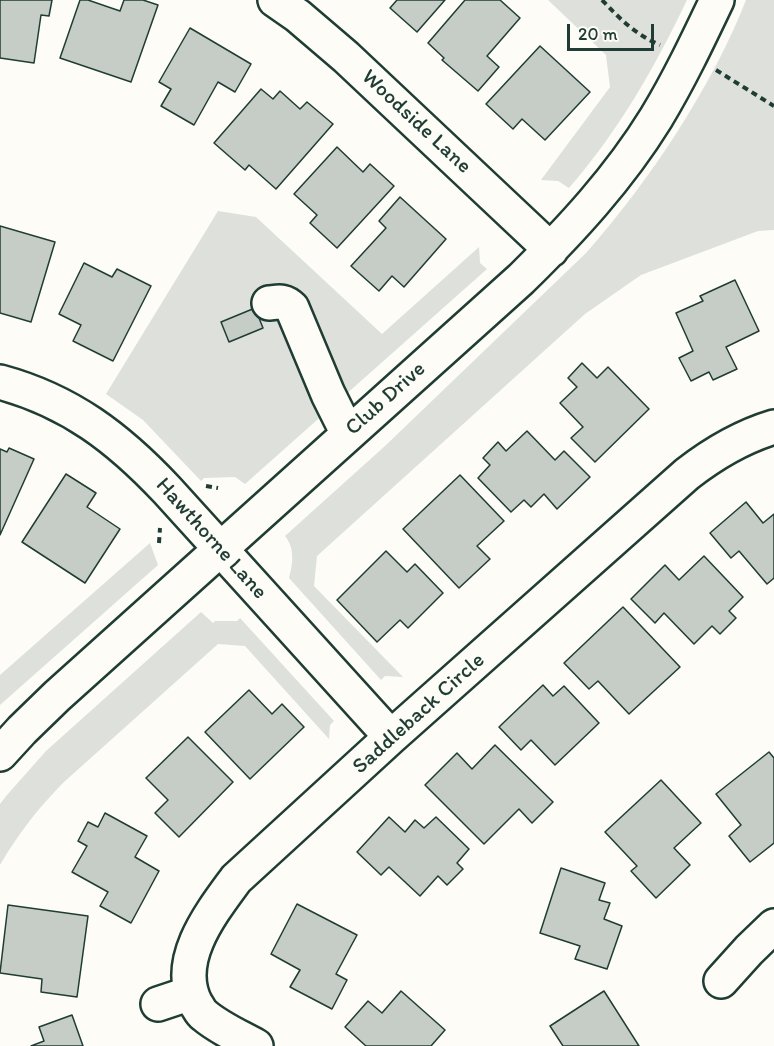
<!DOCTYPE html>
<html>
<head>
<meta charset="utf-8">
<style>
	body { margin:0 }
	#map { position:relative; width:774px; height:1046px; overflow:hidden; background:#fdfcf7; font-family:Itim,sans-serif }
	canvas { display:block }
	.scale { position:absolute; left:567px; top:24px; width:87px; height:27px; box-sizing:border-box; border:3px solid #1f3d34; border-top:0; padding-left:8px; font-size:18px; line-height:21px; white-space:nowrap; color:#1f3d34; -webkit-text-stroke:4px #fdfcf7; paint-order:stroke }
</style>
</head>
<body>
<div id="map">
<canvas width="774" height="1046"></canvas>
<div class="scale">20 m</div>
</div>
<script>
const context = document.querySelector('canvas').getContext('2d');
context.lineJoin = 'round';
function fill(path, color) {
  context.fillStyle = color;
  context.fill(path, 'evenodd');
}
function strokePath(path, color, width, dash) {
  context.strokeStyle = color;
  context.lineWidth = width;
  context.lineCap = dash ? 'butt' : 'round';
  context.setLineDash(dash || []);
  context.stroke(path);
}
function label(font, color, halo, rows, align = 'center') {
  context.font = font + ' Itim,sans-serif';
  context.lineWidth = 6;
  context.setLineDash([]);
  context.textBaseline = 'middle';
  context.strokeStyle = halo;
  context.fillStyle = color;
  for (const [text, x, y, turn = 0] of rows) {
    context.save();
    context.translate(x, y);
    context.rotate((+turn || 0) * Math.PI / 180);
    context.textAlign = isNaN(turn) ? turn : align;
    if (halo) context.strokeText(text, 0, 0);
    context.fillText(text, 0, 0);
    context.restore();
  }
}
fill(new Path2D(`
	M548,0H687C655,67 618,132 569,188L558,181L541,180L610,87L606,55Z
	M746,0H774V230L758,231L641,275L585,314L317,556L314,586L403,677L385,676L381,680L289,578C293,564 295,548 285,536L385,446L586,253C648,183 712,87 746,0Z
	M218,211L256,217L382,334L479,247L480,263L487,269L245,484L235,477L204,478L201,481L143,420L106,394Z
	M150,543L158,565L0,705V675Z
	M201,612L213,623L215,621H237L240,618L334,721L330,725L329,739L245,646L218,644L64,782C39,807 18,834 0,865V804L7,795L46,751Z`), '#dde0db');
const building = new Path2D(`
	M0,0H52L49,16L41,15L34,63L0,58Z
	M80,0H88L120,11L124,0H143L158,5L131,82L60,58Z
	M397,0H445L417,32L390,8Z
	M465,0H500L520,18L487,56L499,67L478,91L442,60L444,58L428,43Z
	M190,28L251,64L235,92L218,82L194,125L161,106L171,89L159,82Z
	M540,46L590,92L545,140L522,119L513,129L486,104Z
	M261,89L273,99L280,91L300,109L307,102L333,124L276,189L249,165L245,170L214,143Z
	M337,147L363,172L370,164L394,186L337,248L310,223L317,215L294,194Z
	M400,197L446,239L404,287L392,276L379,291L351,266L386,228L379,221Z
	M0,226L55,242L31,322L0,313Z
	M84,263L112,277L117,269L151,286L113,361L73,341L81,325L59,314Z
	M735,280L759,331L726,347L737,369L713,380L709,372L691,381L679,358L693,351L676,313L703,301L700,296Z
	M255,308L263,328L229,342L221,322Z
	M582,363L597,378L608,367L649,409L595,462L571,438L583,427L560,403L577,387L568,378Z
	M527,431L555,460L564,451L590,477L557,509L544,494L531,507L524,500L511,512L478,478L490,465L483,458L498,442L506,451Z
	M9,448L34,459L0,535V449L7,452Z
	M66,474L96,493L87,507L120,529L85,583L22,542Z
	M460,475L504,521L477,546L490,559L459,588L403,529Z
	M746,502L763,523L774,514V578L767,584L739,551L731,558L710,533Z
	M386,551L407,572L415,564L443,593L408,628L400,620L377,642L337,600Z
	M704,556L743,597L729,611L736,618L720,634L712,626L694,644L664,613L655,623L631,599L665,565L679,580Z
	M623,607L680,667L629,714L598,681L589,689L564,663Z
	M543,685L553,696L564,686L599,723L555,765L531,740L521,750L499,727Z
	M249,690L272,714L282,704L304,727L250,779L205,732Z
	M188,737L233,782L179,837L155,813L168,800L146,778Z
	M495,745L553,802L532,823L519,809L484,844L425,785L457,753L472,769Z
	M769,752L774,758V843L750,862L729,836L741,825L716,794Z
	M661,780L701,823L674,848L690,865L656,898L631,871L637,866L605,832Z
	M105,813L147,836L135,857L159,871L131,923L100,906L108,892L72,872L87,846L78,841L88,822L98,827Z
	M389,817L405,832L415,820L424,828L436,817L469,849L457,863L463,869L447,885L438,876L420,896L389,867L381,875L357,852Z
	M561,868L605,883L599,900L610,903L604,919L622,926L607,969L575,959L580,946L540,933Z
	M297,904L357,935L336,974L347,980L332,1009L290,987L300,970L271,954Z
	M8,905L88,916L77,997L41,992L42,979L0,973Z
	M401,991L445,1030L431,1046H366L345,1027L368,1001L382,1013Z
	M604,991L639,1046H563L550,1026Z
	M72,1015L83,1046H31L44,1041L39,1027Z`);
fill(building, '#c6cdc7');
strokePath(building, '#1f3d34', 1.5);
const minor = new Path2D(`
	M275,0L298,16L346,57L551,250
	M269,303C279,302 284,300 292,308L328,394L348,434
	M0,382C70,401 118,438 167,490L391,737
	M0,754L22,730L57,696L521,279C571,230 619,178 656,118C679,80 698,40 717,0
	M721,981L749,950L774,926
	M158,1004L191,993
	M256,1046C238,1036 219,1028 204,1015C200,1012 199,1008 196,1004C173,961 211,913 236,879L391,737L687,474C714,453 741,437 774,427`);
strokePath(minor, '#1f3d34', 38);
strokePath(new Path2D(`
	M602,0C620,19 636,35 660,45
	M716,70L774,106
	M206,486L218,488
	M159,543L160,528`), '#1f3d34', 4, [6, 4.5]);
strokePath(minor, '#fdfcf7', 33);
label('22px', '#1f3d34', '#fdfcf7', [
	["Woodside Lane",416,122,43],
	["Club Drive",386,399,-42],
	["Hawthorne Lane",211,539,48],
	["Saddleback Circle",419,714,-42]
]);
</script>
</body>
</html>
